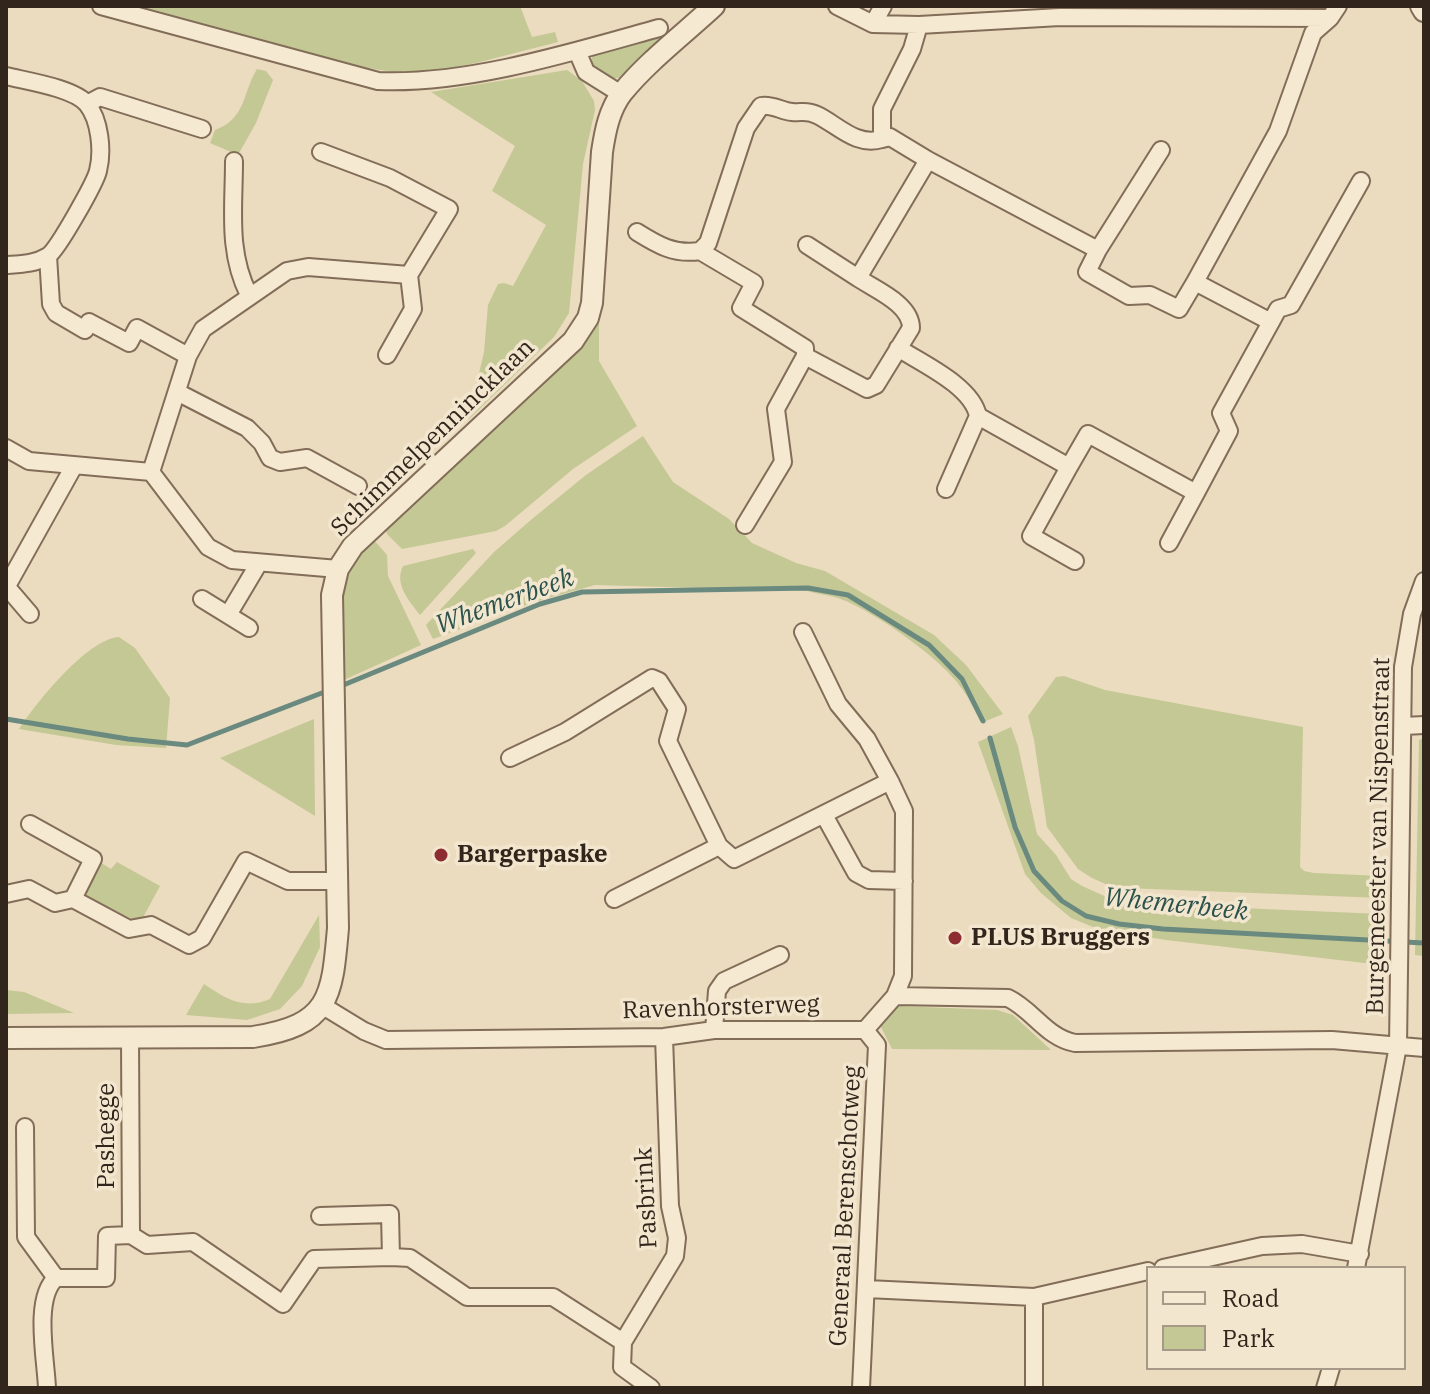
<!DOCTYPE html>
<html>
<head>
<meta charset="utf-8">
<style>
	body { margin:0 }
	#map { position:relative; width:1430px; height:1394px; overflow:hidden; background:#ebdbbf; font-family:"IBM Plex Serif",serif }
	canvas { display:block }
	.frame { position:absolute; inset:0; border:8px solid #32261c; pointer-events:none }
	.legend { position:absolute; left:1146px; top:1266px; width:260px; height:104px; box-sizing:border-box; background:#f3e6ce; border:2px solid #a69987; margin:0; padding:10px 14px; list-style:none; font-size:24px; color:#32261c }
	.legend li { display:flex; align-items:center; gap:16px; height:40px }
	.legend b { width:40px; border:2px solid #a69987 }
</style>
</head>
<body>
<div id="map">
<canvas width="1430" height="1394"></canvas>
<div class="frame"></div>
<ul class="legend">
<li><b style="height:10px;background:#f6e9d2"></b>Road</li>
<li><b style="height:22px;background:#c4c894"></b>Park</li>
</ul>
</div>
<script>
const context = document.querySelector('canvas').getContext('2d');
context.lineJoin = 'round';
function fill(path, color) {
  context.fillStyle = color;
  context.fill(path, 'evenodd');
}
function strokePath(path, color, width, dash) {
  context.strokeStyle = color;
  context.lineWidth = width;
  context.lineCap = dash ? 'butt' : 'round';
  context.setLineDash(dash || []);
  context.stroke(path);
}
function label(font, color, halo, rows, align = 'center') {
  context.font = font + ' "IBM Plex Serif",serif';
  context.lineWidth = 7;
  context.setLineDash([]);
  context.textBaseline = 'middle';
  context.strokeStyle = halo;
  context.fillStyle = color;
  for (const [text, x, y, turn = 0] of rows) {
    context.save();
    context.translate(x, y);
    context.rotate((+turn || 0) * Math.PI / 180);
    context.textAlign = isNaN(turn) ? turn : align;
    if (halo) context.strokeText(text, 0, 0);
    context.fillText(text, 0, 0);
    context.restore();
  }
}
fill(new Path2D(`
	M126,6H520L532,37L555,32L558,42L476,63L432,72L407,74L328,62Z
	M666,34L619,78H609L592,69V55L601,47Z
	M257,69L266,71L273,80L256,123L238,155L210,143L215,130C247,118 242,93 257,69Z
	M567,70L582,81L594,101L595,110L583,164L569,313L554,337L468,420L484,352L488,305L498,284L504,283L513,286L546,225L492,191L515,146L431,92Z
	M599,317V361L637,426L573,469L505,526L496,531L402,549L387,534L385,527L580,345L591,333Z
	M643,436L673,482L729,519L752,543L796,563L825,571L934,635L966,665L1003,714L981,723C975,712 970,700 963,690C944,660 871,609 838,598C828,595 817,594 807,591L595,585L534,602L433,639L426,625L494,552L532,519L586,475Z
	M373,539L387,555L388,576L421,645L344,680C343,626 331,580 373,539Z
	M473,549L476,553L420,615C409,601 394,584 403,566Z
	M119,637L135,648L170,698L166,748L116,745L19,729C36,703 87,639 119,637Z
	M1064,676L1105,690L1303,727L1300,867L1304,871L1314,873L1382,876V898L1125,888L1110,886L1092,878L1078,869L1047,827L1034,740L1028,716L1056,677Z
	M314,719L315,816L220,758Z
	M1011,727L1018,746L1037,834L1056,855L1071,879L1082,886L1120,903L1382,914V965L1166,940L1098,929L1071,918L1041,893L1025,874L978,742Z
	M1424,738V956L1415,955L1419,740Z
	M98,861L111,869L117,862L160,886L140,923L82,894Z
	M319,915L320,947L302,986L280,1009L247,1020L186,1015L204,984C226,999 244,1010 270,999Z
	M6,990L24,992L74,1013L6,1014Z
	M899,1006L997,1010L1013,1015L1051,1050L892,1049L880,1025Z`), '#c4c894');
strokePath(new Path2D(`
	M341,686L540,604L582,592L808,588L848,595L929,645L962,679L983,721
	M6,719L128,739L187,745L327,691
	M990,738L1015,827L1034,871L1062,901L1086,916L1119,924L1163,929L1424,943`), '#6a8a80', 5);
const minor = new Path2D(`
	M101,6L378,81C467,85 573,52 659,28
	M837,6L873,24L919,25L1060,17L1330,18
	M873,24L883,6
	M919,25L912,49L882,109V139L890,137L928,160L1098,250L1087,272L1129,296L1150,295L1179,309L1195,282
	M577,51L586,72L621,94
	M6,76C26,81 74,88 87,104C100,120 103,151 98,171C95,183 58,249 48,256C35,264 21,264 6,265
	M87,104L100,97L202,129
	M234,161C234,208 227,252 249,295
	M637,232C658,245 674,255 700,251
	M807,245L858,278
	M1098,250L1161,150
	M48,256L51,304L56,313L85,330L89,322L129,343L137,328L188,356
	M1271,322L1278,309L1291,305L1361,181
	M898,348C923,364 972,386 978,416L1069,467L1088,434L1196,493L1229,431L1221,413L1271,322L1195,282L1278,131L1313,33L1330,18L1338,6
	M387,355L413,309L409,275
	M805,356V348L741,308L754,283L700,251L708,243L746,128L761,106C773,104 781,111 792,112C802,113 807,110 817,115C838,125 856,147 882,139
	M177,392L247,428L262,443L270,458L280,462L307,458L358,486
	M6,448L29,461L151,472L208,547L232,560L338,569
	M1069,467L1031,536L1075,561
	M151,472L188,356L203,329L287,271L308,267L409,275L449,209L390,178L321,152
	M946,489L978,416
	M745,525L783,462L776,409L805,356L867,389L876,385L911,328C911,304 876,290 858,278L928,160
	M1169,543L1196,493
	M6,586L30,614
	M7,586L74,466
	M202,599L249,628
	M228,615L259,563
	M1404,726L1424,725
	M510,758L565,732L652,678L659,681L677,709L668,741L719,846
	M824,815L856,873L869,880L904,881
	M30,824L93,859L73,899
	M6,894L29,889L55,903L73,899L129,929L151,925L189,945L202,938L246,861L288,881H337
	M614,899L719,846L734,859L890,781L867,739L838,704L803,632
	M895,996L1008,998C1033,1010 1047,1038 1075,1043L1332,1040L1424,1048
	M323,1006L364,1031L386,1040L664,1037L714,1030H865L895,996L903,976L904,811L890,781
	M714,1030L717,991L724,981L780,955
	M25,1127L26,1237L56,1278
	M320,1216L390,1214L391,1257L410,1258L467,1297H553L623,1342
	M131,1235L147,1245L193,1242L283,1304L314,1259L391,1257
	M1163,1268L1262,1246L1302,1244L1360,1254
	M1356,1268L1398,1046L1403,667L1412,614L1424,581
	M867,1289L1034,1297L1148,1271
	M1034,1297V1388
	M47,1388C46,1360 33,1298 56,1278H106L107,1236L131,1235L130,1037
	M651,1388L622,1367L623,1342L675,1256L677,1238L670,1206L664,1037
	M861,1388L877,1045L865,1030
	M1325,1388L1331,1368`);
const tertiary = new Path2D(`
	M1421,6L1424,11
	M6,1038L253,1037C330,1025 332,998 338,928L332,595L338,569L353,546L573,341L588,318L592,303L602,152C605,132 609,110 622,93C647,62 685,33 714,6`);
strokePath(minor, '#826d59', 20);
strokePath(tertiary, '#826d59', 24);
strokePath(minor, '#f6e9d2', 16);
strokePath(tertiary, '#f6e9d2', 20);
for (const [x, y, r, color] of [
	[441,855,8,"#8d2d32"],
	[955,938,8,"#8d2d32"]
]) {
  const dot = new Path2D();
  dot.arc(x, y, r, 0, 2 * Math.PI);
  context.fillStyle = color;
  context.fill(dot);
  strokePath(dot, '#f3e6ce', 3);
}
label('24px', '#32261c', '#f3e6ce', [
	["Schimmelpennincklaan",433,438,-44],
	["Burgemeester van Nispenstraat",1379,836,-89],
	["Ravenhorsterweg",721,1008,-2],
	["Pashegge",107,1136,-90],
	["Pasbrink",647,1198,-93],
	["Generaal Berenschotweg",846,1206,-87]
]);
label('bold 24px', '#32261c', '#f3e6ce', [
	["Bargerpaske",457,855],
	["PLUS Bruggers",971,938]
], 'left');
label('italic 26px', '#2c524d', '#f3e6ce', [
	["Whemerbeek",505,602,-20],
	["Whemerbeek",1176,905,6]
]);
</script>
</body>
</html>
